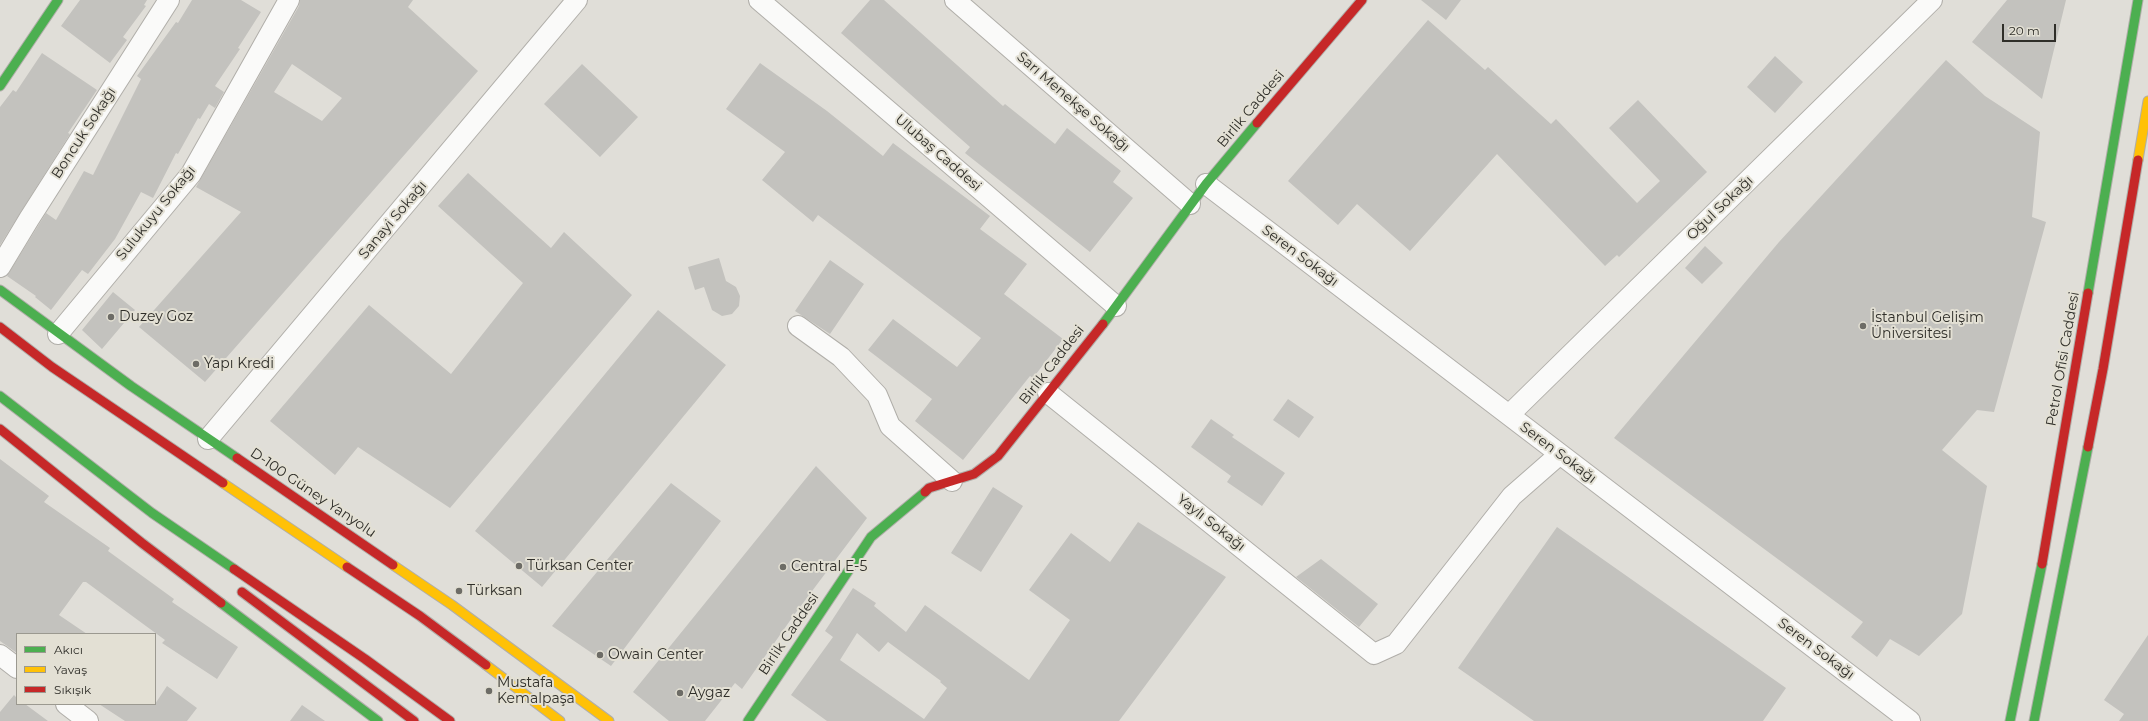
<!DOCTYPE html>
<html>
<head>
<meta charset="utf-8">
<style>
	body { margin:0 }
	#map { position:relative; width:2148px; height:721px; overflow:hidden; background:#e0ded8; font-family:Montserrat,sans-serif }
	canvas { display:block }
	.legend { position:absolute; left:16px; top:633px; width:140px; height:72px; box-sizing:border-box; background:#e3e0d4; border:1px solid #9b9990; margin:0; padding:5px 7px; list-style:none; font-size:12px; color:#2f2e29 }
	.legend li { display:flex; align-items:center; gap:8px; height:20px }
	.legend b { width:20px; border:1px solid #9b9990 }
	.scale { position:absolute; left:2002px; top:24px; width:54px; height:18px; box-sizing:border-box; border:2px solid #2f2e29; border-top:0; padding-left:5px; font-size:12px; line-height:14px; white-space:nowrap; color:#2f2e29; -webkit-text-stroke:3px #e3e0d4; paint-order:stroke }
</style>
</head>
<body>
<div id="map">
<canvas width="2148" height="721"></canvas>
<ul class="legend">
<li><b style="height:5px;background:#4caf50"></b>Akıcı</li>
<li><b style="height:5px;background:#ffc107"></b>Yavaş</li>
<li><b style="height:5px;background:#c62828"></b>Sıkışık</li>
</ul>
<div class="scale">20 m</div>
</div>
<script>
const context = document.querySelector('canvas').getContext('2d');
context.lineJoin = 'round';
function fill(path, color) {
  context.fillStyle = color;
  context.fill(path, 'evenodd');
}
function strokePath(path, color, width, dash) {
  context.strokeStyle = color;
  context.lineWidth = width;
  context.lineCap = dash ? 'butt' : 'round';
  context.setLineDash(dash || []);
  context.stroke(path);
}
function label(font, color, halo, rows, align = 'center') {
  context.font = font + ' Montserrat,sans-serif';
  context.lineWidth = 4;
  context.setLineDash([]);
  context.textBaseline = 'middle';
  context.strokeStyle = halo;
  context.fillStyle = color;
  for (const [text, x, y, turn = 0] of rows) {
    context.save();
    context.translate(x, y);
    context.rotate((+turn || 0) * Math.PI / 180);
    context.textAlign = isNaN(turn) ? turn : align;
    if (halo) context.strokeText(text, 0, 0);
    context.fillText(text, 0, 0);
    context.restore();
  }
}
fill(new Path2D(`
	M80,0H147L144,5L146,6L123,37L127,40L110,63L61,26Z
	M192,0H241L261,12L238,48L240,49L215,86L224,92L215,108L209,104L200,119L198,118L178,154L176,153L153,198L141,192L115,239L88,274L82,270L51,310L35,297L36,296L7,276L46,213L56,220L84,171L93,175L141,79L137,76L176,22L178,23Z
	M300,0H413L408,7L478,71L205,382L139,327L241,212L196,187L299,6ZM292,64L342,98L322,121L274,92Z
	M870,0H884L1003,106L1005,104L1055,144L1067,128L1121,171L1113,182L1133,198L1090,252L965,153L970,147L841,33Z
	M1421,0H1461L1446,20Z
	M2007,0H2066L2042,99L1972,42Z
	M1428,20L1485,70L1488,67L1551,124L1556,119L1637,203L1660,181L1609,128L1638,100L1707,172L1619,257L1617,255L1605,266L1497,154L1410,251L1357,204L1338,225L1288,181Z
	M42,53L97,90L68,133L70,134L0,245V107L13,90L16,92Z
	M1775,56L1803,82L1775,113L1747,87Z
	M1946,60L1985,96L2040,132L2032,217L2046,222L1994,412L1977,410L1942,450L1987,486L1962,614L1919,656L1890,639L1877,657L1851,637L1863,622L1614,438L1779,242Z
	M760,63L827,111L883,156L893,143L990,216L980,229L1027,264L1004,294L1063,339L1033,378L1030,376L963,460L915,421L932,399L868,350L893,319L957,367L981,338L818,215L813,222L762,180L785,152L726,109Z
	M582,64L638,117L600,157L544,104Z
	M468,173L551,248L564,232L632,295L450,508L358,447L335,475L270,421L369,305L451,374L523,283L438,206Z
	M1705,246L1723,263L1702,284L1685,268Z
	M719,258L726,281L736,287L740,296L739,306L732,314L722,316L712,310L704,287L695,290L688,267Z
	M830,260L864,284L830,334L795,311Z
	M113,292L135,310L102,349L82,330Z
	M658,310L726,365L542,587L475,531Z
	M1288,399L1314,417L1299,438L1273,420Z
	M1211,419L1234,435L1232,437L1285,473L1262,506L1227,482L1231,476L1191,447Z
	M0,459L49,496L44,502L110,548L108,551L174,599L172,602L238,647L217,679L162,643L165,640L86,582H83L59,615L87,634H17V653L0,641Z
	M816,466L867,518L794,615L742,689L735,683L705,721H669L633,692Z
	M671,483L721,521L611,666L552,626Z
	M993,487L1023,506L981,572L951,553Z
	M1138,522L1226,577L1119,721H827L791,695L833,637L825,631L853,588L876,603L874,606L906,632L925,605L1029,680L1070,620L1029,590L1071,533L1110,562ZM857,633L879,652L888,642L941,681L940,682L947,688L924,719L840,660Z
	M1557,527L1786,688L1763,721H1534L1458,668Z
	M1321,559L1378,604L1359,627L1296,577Z
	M2148,635V721H2119L2124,714L2104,700Z
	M167,686L197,708L187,721H125L99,704H155Z
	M14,695L17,698V704H25L48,721H0V712Z
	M302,705L325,721H290Z`), '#c3c2be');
const street = new Path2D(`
	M759,0L1116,306
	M955,0L1190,204
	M1206,184L1910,721
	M0,267L29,219L169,0
	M798,326L841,357L877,395L890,426L952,481
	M58,334L191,174L289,0
	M1048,393L1374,654L1396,644L1512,496L1560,454
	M1509,415L1932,0
	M208,439L577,0
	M0,655L17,668
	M66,704L88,721`);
const fast = new Path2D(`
	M0,86L58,0
	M0,290L131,386L237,458
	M2088,293L2138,0
	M1103,324L1206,184L1257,123
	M0,396L152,513L234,569
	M221,603L378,721
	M748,721L871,537L925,492
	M2010,721L2042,564
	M2034,721L2088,447`);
const slow = new Path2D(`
	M2138,160L2148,101
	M223,483L347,567
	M393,565L452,605L609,721
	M486,665L560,721`);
const jam = new Path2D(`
	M1257,123L1362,0
	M0,327L52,367L223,483
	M0,429L142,543L221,603
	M2088,447L2103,369L2138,160
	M237,458L393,565
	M925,492L929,488L974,474L998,456L1103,324
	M2042,564L2088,293
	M347,567L420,616L486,665
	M234,569L365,659L450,721
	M242,592L414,721`);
strokePath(street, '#b0aea9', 22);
strokePath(fast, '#b0aea9', 11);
strokePath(slow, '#b0aea9', 11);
strokePath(jam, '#b0aea9', 11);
strokePath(street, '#fafaf9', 20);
strokePath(fast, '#4caf50', 9);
strokePath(slow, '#ffc107', 9);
strokePath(jam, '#c62828', 9);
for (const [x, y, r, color] of [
	[111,317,4,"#6d6c66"],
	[1863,326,4,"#6d6c66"],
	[196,364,4,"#6d6c66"],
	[519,566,4,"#6d6c66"],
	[783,567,4,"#6d6c66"],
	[459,591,4,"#6d6c66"],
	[600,655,4,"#6d6c66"],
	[489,691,4,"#6d6c66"],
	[680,693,4,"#6d6c66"]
]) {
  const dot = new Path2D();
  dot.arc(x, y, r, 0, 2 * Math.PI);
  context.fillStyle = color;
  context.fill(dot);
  strokePath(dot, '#e3e0d4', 1.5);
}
label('14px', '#2f2e29', '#e3e0d4', [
	["Sarı Menekşe Sokağı",1073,102,41],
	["Birlik Caddesi",1251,109,-50],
	["Boncuk Sokağı",84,133,-57],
	["Ulubaş Caddesi",938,153,41],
	["Oğul Sokağı",1720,208,-44],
	["Sulukuyu Sokağı",156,213,-51],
	["Sanayi Sokağı",393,220,-50],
	["Seren Sokağı",1300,256,37],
	["Petrol Ofisi Caddesi",2063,359,-80],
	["Birlik Caddesi",1052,365,-52],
	["Seren Sokağı",1558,453,37],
	["D-100 Güney Yanyolu",313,493,34],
	["Yaylı Sokağı",1211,523,38],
	["Birlik Caddesi",789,634,-56],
	["Seren Sokağı",1816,649,37]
]);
label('14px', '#2f2e29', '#e3e0d4', [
	["Duzey Goz",119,317],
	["İstanbul Gelişim",1871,318],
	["Üniversitesi",1871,334],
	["Yapı Kredi",204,364],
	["Türksan Center",527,566],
	["Central E-5",791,567],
	["Türksan",467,591],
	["Owain Center",608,655],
	["Mustafa",497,683],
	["Kemalpaşa",497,699],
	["Aygaz",688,693]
], 'left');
</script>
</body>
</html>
